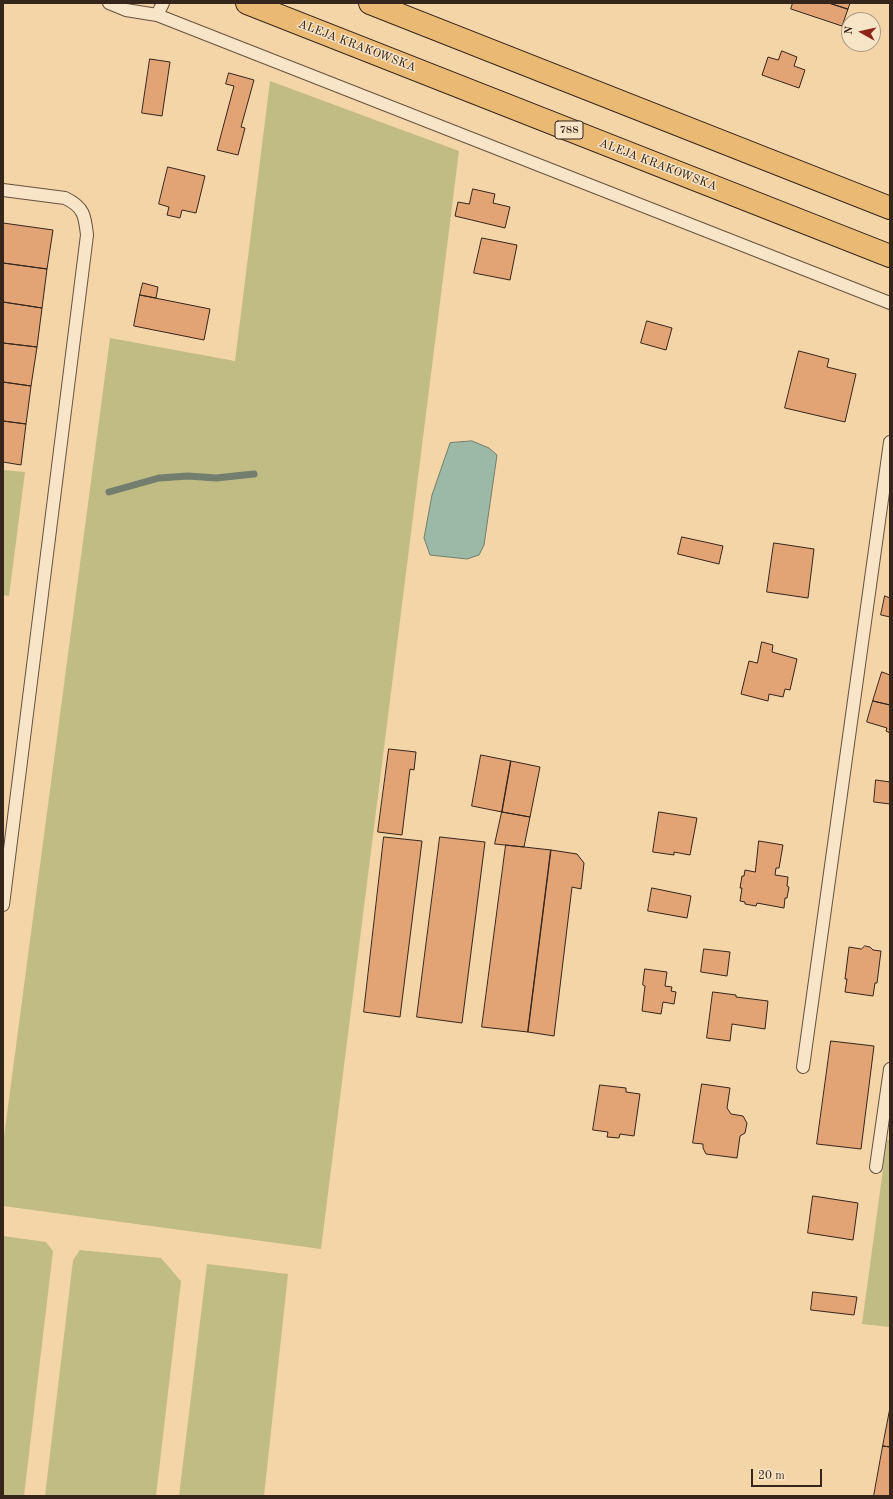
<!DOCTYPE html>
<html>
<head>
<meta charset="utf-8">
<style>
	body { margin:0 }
	#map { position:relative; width:893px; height:1499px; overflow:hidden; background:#f4d5a7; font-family:"Old Standard TT",serif }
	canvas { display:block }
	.frame { position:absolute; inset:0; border:4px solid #35251b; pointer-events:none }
	.north { position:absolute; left:841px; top:12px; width:40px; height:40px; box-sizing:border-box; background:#f8e4c6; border:1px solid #aa9882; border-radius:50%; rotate:278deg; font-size:11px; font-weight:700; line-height:16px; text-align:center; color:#35251b }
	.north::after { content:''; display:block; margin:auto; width:14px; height:18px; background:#8f2418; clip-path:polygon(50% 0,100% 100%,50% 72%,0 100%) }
	.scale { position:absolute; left:751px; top:1469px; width:71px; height:18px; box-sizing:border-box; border:2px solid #35251b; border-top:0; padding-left:5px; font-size:12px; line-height:14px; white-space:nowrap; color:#35251b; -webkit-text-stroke:3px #f8e4c6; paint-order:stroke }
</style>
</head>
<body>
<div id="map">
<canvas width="893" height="1499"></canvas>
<div class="frame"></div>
<div class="north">N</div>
<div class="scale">20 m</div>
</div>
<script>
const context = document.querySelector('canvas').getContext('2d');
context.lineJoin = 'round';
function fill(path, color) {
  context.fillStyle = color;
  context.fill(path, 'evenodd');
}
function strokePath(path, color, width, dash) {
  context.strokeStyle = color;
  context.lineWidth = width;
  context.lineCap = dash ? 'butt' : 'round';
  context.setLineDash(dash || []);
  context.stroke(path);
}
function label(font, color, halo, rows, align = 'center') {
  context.font = font + ' "Old Standard TT",serif';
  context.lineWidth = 3;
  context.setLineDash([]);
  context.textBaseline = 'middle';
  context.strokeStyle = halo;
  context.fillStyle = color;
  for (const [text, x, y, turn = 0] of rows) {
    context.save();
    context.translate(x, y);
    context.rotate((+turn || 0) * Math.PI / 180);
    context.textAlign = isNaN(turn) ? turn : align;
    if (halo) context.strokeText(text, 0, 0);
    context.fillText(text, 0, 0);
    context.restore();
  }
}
fill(new Path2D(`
	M270,81L459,151L321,1249L3,1206V1144L110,338L235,361Z
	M3,470L25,472L9,596L3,595Z
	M887,1140H890V1327L862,1324Z
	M3,1236L46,1242L53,1251L24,1496H3Z
	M80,1250L161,1258L181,1281L156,1496H45L73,1260Z
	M207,1264L288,1274L264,1496H179Z`), '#c1bc83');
const water = new Path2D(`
	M472,441L489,448L497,455L484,545L479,555L467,559L430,555L424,538L432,495L450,443Z`);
fill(water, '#9cb9a6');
strokePath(water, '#737e6e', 1);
strokePath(new Path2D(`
	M109,492L159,478L188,476L216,478L254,474`), '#737e6e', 7);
const building = new Path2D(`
	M793,3H829L848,9L842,26L791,9Z
	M829,3H850L848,9Z
	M782,51L797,57L794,66L805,70L799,88L762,75L768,57L778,60Z
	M150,59L170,62L162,116L142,113Z
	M229,73L254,80L241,127L245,128L238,155L217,150L234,86L226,84Z
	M168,167L205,176L196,213L182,210L180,218L167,215L169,207L159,204Z
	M473,189L495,194L493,203L510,207L505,228L455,216L458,202L469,204Z
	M3,223L53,230L47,269L3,263Z
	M482,238L517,245L510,280L474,273Z
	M3,263L47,269L42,308L3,302Z
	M143,283L158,287L156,298L140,295Z
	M140,295L210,309L204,340L134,326Z
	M3,302L42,308L37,347L3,343Z
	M647,321L672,328L666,350L641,343Z
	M3,343L37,347L31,386L3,382Z
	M799,351L829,359L827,367L856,374L845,422L785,408Z
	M3,382L31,386L26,424L3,421Z
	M3,421L26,424L21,465L3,462Z
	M682,537L723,546L719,564L678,554Z
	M774,543L814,549L808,598L767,592Z
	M885,596L890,598V617L881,615Z
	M762,642L773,645L772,652L797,659L790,690L785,689L783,697L769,694L768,701L741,694L749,661L757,663Z
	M882,672L890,675V705L873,701Z
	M873,701L890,705V733L886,731L887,728L867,722Z
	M389,749L416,752L414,770L410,769L402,835L378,832Z
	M481,755L511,761L502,812L472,806Z
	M511,761L540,767L530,817L502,812Z
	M876,780L890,782V804L874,802Z
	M502,812L530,817L524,847L495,844Z
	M659,812L697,818L690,855L674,852V855L653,852Z
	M384,837L422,841L400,1017L364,1012Z
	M440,837L485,842L462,1023L417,1017Z
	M759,841L783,845L779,868H776L775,875L788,877L787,886L789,887L787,898H785L784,908L757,903L756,906L745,904V902L740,901L742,888H740L742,876H744L745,870L755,872Z
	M506,845L551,850L528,1032L482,1027Z
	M551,850L577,854L584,863L581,889L572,887L554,1036L528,1032Z
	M652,888L691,896L687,918L648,911Z
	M865,946L870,947L873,950L881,951L877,983H875L873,996L845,992L847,979H845L849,947L861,949Z
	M704,949L730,952L727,976L701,972Z
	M645,969L667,972L665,986L672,987L671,991L676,992L674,1004L663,1002L661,1014L642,1011L645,986L643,985Z
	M713,992L736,995V997L768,1001L765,1029L732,1024L730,1041L707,1038Z
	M831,1041L874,1046L861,1149L817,1144Z
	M702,1084L730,1088L727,1108L731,1114L743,1116L747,1123L745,1133L740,1136L737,1158L706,1154L703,1148V1144L693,1143Z
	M600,1085L626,1088V1092L640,1094L634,1136L620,1134L619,1138L607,1137L608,1132L593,1130Z
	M813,1196L858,1203L853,1240L808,1233Z
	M813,1292L857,1297L854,1315L811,1310Z
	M890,1408V1447L883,1446Z
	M883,1446L890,1447V1496H874Z`);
fill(building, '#e2a475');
strokePath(building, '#35251b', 1);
const service = new Path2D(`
	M109,3L126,10L157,15
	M163,3L157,15L890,303
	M3,190L65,198C84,207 85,216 87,235L3,905
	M803,1067L890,442
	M876,1167L890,1069`);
const primary = new Path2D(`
	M247,3L890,256
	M370,3L890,208`);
strokePath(service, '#65513e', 14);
strokePath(primary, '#35251b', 24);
strokePath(service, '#f8e4c6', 12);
strokePath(primary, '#eaba74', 22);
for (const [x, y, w] of [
	[569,130,28]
]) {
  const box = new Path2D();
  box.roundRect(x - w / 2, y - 9, w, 18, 3);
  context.fillStyle = '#f8e4c6';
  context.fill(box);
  strokePath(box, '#35251b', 1);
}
label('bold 11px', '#35251b', null, [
	["788",569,130]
]);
label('12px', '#35251b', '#f8e4c6', [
	["ALEJA KRAKOWSKA",357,46,21],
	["ALEJA KRAKOWSKA",658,165,21]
]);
</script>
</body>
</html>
